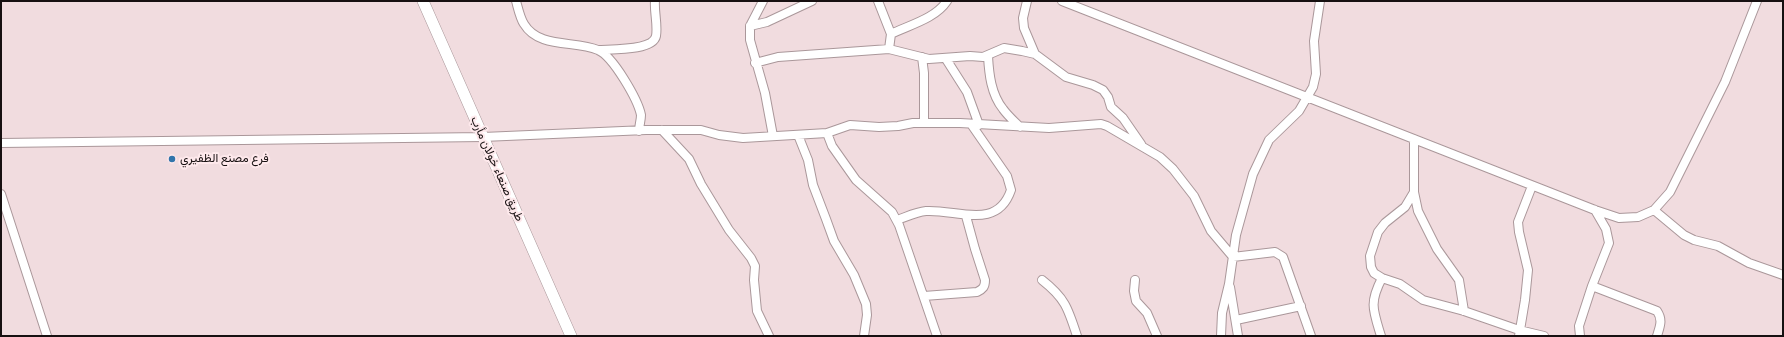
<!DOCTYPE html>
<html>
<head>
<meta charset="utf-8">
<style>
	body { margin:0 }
	#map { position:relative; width:1784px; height:337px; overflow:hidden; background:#f1dcdf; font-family:"PT Sans Narrow",sans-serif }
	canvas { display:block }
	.frame { position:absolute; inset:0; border:2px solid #171011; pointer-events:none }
</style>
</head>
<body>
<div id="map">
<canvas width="1784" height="337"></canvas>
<div class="frame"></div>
</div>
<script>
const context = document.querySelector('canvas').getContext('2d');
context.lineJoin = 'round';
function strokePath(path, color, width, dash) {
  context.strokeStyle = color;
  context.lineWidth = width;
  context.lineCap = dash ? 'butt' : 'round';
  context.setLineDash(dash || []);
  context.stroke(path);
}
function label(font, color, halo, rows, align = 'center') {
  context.font = font + ' "PT Sans Narrow",Vazirmatn,sans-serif';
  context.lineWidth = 4;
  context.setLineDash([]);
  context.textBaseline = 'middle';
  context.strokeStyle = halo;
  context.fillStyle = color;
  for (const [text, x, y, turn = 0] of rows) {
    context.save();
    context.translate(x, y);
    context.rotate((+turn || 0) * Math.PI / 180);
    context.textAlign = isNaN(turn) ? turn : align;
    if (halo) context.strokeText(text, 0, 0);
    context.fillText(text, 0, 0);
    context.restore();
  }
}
const minor = new Path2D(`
	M516,1C518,8 520,18 524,24C539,49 575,40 598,50C613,56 638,100 641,115C641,120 639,126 639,131
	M763,1L750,26V40L765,93L773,136
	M878,1L891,34C909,25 935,19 947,1
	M1027,1L1023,18L1024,28L1035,54
	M1062,1L1595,210L1619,218L1638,217L1654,210L1670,192L1725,82L1757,1
	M750,26L767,22L812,1
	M889,49L891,34
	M598,50C611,49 653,51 656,36C658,25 654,12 655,1
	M988,56C989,74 991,94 1003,109C1008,116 1014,121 1020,127
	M922,57L924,73V123
	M946,59L967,92L979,125
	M755,63L778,57L889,49L929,59L970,56L983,57L1004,48L1022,51L1035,54L1066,77L1093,85L1103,90L1108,97L1111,107L1123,118L1141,144
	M662,130L689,159L701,184L729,230L751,258L755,266L754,280L757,311L769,336
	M827,133L850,125L879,127L898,126L913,123H960L1049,128L1101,124L1107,126L1160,157L1173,169L1194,196L1211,231L1233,257L1275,252L1283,257L1311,336
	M798,135L808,160L813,185L826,219L834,241L854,275L866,304L867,315L864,336
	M1414,139V192L1405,207L1385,223L1378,232L1370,256L1371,267L1374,273L1382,278L1400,284L1423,300L1464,311L1519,330L1544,336
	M1,143L483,137L646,130H701L719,135L743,138L827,133L832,146L856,180L892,212L899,225L937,336
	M1414,192L1418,211L1437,249L1459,280L1464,311
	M1,194L47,336
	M1595,210L1606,229L1609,243L1592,286L1657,311C1663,320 1660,326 1657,336
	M1654,210L1684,235L1694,240L1718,246L1749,263L1783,275
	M897,220C906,217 916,212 926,211C957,209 997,231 1011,190L1007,176L971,124
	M1042,280C1065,298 1068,308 1077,336
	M1135,280L1134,291L1136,301L1147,313L1157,336
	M1230,287L1238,336
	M924,296L977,292C983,289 985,287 985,280L975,249L966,216
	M1236,320L1301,306
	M1221,336L1222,313L1229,284L1236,235L1253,174L1269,140L1299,111L1313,87L1316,74L1314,41L1320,1
	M1381,336C1373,310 1369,303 1382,278
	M1519,336L1525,300L1528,270L1519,232L1518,222L1532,186
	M1580,336L1579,326L1592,286`);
const major = new Path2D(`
	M423,1L571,336`);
strokePath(minor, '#aa979a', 10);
strokePath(major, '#aa979a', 12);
strokePath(minor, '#fff', 8);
strokePath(major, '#fff', 11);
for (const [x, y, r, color] of [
	[172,159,4,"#3175ab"]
]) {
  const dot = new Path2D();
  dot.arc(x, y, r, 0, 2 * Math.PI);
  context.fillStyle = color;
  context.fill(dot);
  strokePath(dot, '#fee9ec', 1.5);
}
label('12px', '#171011', '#fee9ec', [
	["فرع مصنع الظفيري",180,159]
], 'left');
label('12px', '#171011', '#fee9ec', [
	["طريق صنعاء خولان مأرب",497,169,66]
]);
</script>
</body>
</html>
